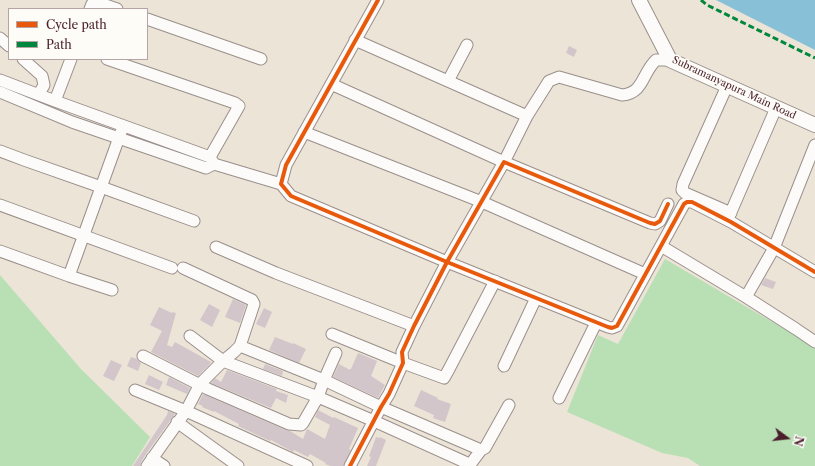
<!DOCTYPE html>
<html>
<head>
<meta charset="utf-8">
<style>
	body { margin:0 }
	#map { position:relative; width:815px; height:466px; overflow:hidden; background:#ece4d7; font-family:"Libre Caslon Text",serif }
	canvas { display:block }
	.legend { position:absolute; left:8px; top:8px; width:140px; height:52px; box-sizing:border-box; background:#fdfcf7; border:1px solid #b5a4a5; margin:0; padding:5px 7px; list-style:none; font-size:12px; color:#4a1f2b }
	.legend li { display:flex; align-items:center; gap:8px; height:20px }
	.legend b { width:20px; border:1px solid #b5a4a5 }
	.north { position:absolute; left:767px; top:418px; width:40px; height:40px; -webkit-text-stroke:3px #fdfcf7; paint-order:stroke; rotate:105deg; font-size:11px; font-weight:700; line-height:16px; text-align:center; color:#4a1f2b }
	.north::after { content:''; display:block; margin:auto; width:14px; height:18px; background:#4a1f2b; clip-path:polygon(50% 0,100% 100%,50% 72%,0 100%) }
</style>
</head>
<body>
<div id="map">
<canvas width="815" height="466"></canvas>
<ul class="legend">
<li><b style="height:5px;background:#e8590c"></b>Cycle path</li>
<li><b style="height:5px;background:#00873e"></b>Path</li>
</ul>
<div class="north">N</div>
</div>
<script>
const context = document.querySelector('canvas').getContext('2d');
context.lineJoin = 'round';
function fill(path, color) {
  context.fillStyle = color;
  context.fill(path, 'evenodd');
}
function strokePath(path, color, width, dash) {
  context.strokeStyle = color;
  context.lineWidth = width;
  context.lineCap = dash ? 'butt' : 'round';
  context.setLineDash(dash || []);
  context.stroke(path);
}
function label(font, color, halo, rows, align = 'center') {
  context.font = font + ' "Libre Caslon Text",serif';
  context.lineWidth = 3.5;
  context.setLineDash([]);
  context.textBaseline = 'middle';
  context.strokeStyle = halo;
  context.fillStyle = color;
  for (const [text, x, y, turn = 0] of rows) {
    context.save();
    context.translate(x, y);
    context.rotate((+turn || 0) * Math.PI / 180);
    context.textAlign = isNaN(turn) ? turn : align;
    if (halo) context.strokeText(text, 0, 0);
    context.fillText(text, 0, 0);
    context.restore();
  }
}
fill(new Path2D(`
	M665,259L815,347V466H700L688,458L662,453L567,412L598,335L618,344Z
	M0,275L81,369L150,437L132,466H0Z`), '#b9e0b5');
fill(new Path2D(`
	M716,0H815V50Z`), '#88c0d8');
fill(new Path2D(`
	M569,46L577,50L574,57L566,53Z
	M765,278L776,282L773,289L761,285Z
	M233,299L246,305L240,323L225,317Z
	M209,304L220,310L212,327L200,320Z
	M159,307L172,313V312L176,313L167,345L172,347L175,342L211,362L209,365L198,376L151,352L162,331L150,325Z
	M264,308L272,312L265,328L256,324Z
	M275,337L293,344V343L306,349L299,363L269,350Z
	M358,353L377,361L371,376L385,385L378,398L333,377L339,364L350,370V369H351Z
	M131,357L137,359L141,363L138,371L127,366Z
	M111,360L122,365L114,381L103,376Z
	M265,364L283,371L282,376L263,369Z
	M227,370L277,389L276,391L288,395L286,403L276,398L271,408L211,383L215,378L221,382Z
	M149,375L163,382L159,390L145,384Z
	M169,377L190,388L187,394L166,385Z
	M421,390L438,398L437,399L451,404L445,422L433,418L434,415L414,406Z
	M203,394L286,430L290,431L303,439L307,429L325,439L330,425L315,417L318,410L333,418L334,417L358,428L349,449L351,450L343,466H331L325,464L326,463L310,454L308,457L294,450L293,452L271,440L270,441L238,426L239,424L214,411V412L202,407L203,406L198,404Z
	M168,411L175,414L172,418L170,421L146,454L141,462L140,466H133L167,415Z
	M376,437L380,438V437L386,440L376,466H367L371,457L369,456Z`), '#d2c6ca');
const minor = new Path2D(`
	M378,0L286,165L281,184L291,196L447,262L608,327L612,328L617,326L684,204L687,202H692L731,222L815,272
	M90,9L92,4L97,2L117,9
	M147,19L261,59
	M0,38L9,46
	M23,59L42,76L44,85L39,94
	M107,59L235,103L239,106L210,157
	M0,80L55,101L210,157L214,164
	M448,81L467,45
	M331,84L504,162L527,116L355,40
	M727,86L683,184L682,190L685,193L731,213
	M0,92L72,122L206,168L214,164L281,184
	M55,101L71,59
	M527,116L549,81L559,77L622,95C644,93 642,73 656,60H670
	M304,132L482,202L645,274
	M0,151L24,160L101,187L194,221
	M0,205L172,268
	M728,219L776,108
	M661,246L746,297L796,329L815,342
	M216,247L276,273L414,326
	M0,251L69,276L112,290
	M69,276L121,132
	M746,297L774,248L815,145
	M332,334L403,363L444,378L448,371L495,281
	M190,336L223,361L318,397L374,421L467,463L469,466
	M240,346L324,380L381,407L481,450L485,448L509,405
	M143,356L208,389L266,414L289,424L301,425L303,423L318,397L324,380L336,353
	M504,366L536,298
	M135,390L186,411L307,466
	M559,398L596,323
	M177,422L238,466
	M152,458L164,466
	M147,466L186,411L200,384L223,361L234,352L240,346L254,304L252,300L183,268
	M350,466L381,407L389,394L403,363L402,352L414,326L447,262L504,162L650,223L655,224L660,221L668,204
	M469,466L481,450`);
const tertiary = new Path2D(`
	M639,0L670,60L815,125`);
strokePath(minor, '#9a8f8b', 13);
strokePath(tertiary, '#9a8f8b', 16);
strokePath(minor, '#fcfbf9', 11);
strokePath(tertiary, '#fcfbf9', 14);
strokePath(new Path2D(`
	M701,0L707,5L815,58`), '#00873e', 3, [6, 3]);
strokePath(new Path2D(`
	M378,0L286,165L281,184L291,196L447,262L608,327L612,328L617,326L684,204L687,202H692L731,222L815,272
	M350,466L381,407L389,394L403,363L402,352L414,326L447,262L504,162L650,223L655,224L660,221L668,204`), '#e8590c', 4);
label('10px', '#4a1f2b', '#fdfcf7', [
	["Subramanyapura Main Road",734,88,25]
]);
</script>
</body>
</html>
